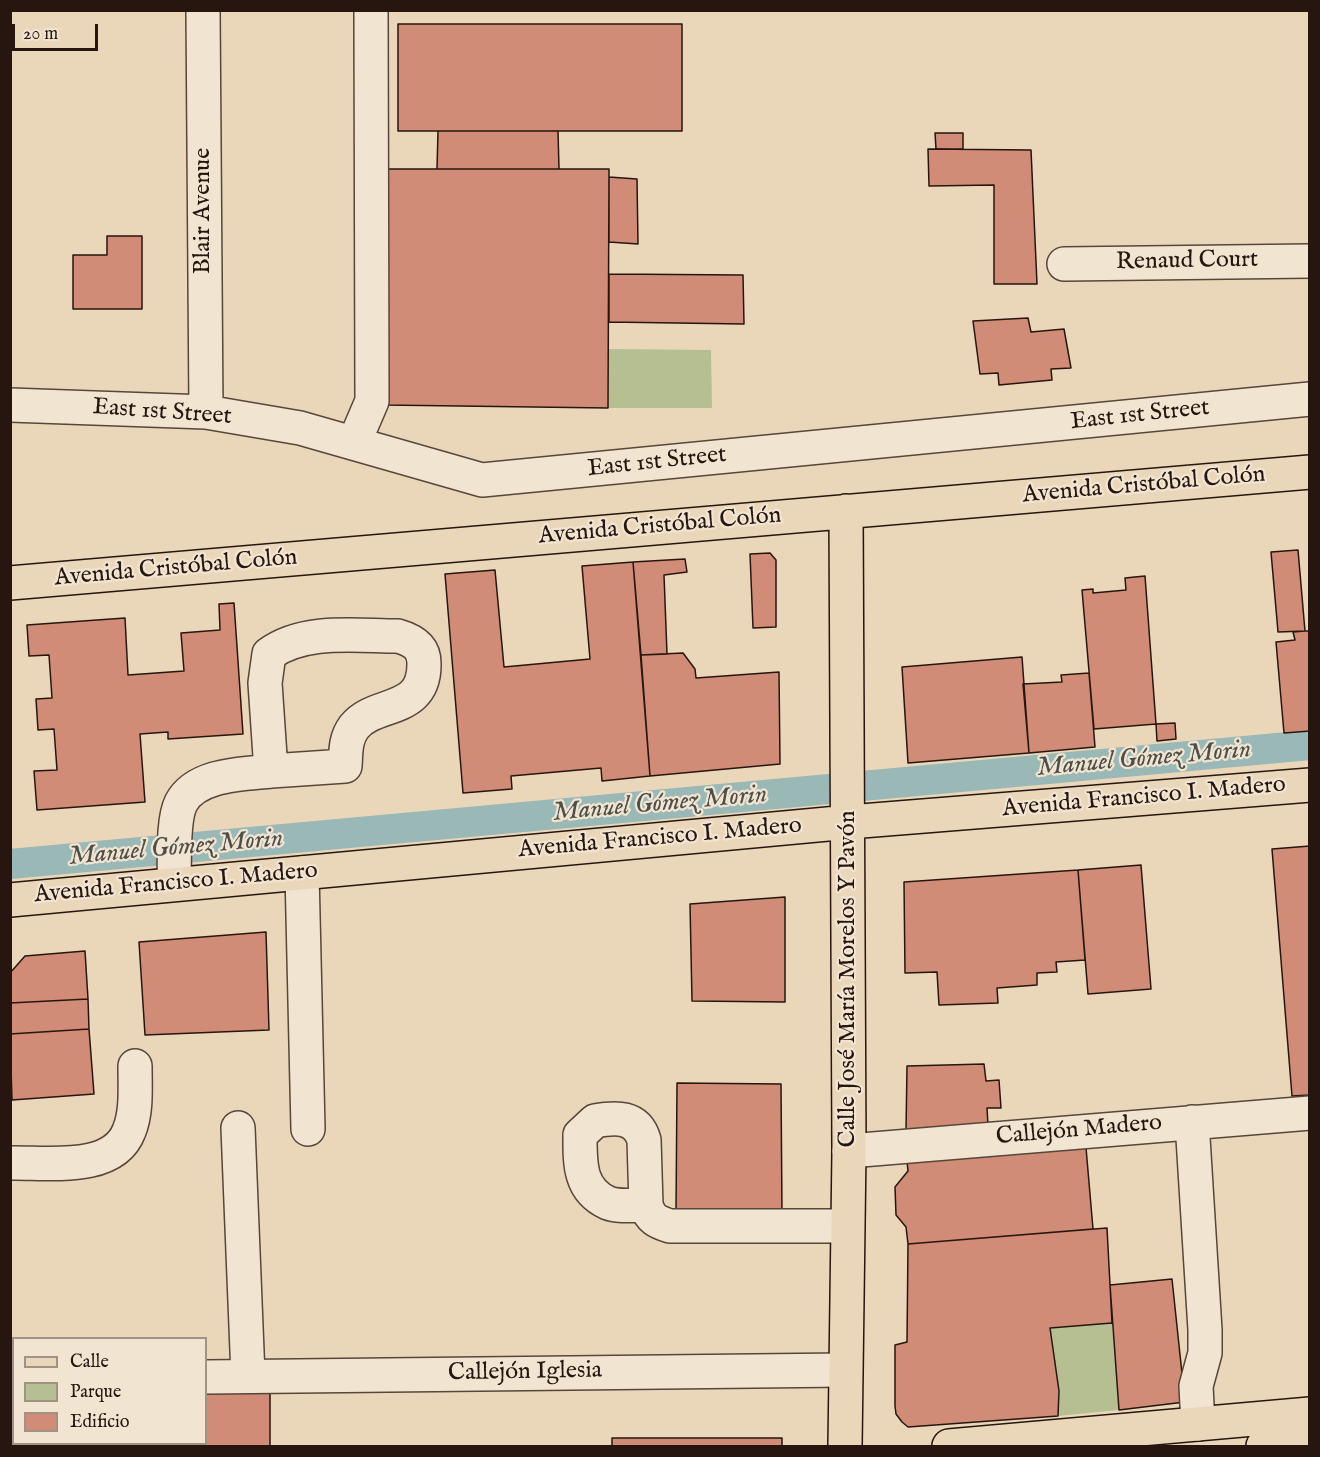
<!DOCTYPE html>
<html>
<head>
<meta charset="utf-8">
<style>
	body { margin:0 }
	#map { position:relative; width:1320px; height:1457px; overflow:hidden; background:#ead7ba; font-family:"IM FELL English",serif }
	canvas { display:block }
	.frame { position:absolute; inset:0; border:12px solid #26160f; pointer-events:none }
	.legend { position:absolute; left:12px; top:1337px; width:195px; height:108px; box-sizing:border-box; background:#f1e5d2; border:2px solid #a09284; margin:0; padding:8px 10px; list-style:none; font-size:18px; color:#26160f }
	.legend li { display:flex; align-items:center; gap:12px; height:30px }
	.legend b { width:30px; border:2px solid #a09284 }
	.scale { position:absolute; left:12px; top:24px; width:86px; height:27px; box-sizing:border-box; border:3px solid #26160f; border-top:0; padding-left:8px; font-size:18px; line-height:21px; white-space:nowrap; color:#26160f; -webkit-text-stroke:4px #f1e5d2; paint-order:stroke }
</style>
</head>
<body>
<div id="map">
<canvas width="1320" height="1457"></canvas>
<div class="frame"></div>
<ul class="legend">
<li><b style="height:8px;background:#ead7ba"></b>Calle</li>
<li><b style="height:16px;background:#b5bf91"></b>Parque</li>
<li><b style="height:16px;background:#d08c76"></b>Edificio</li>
</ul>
<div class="scale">20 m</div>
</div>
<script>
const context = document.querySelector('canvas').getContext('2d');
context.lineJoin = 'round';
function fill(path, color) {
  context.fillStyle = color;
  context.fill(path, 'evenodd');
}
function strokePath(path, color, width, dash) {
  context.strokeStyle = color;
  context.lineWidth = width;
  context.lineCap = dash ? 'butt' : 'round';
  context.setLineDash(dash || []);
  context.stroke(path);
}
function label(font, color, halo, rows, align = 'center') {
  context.font = font + ' "IM FELL English",serif';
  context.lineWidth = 4.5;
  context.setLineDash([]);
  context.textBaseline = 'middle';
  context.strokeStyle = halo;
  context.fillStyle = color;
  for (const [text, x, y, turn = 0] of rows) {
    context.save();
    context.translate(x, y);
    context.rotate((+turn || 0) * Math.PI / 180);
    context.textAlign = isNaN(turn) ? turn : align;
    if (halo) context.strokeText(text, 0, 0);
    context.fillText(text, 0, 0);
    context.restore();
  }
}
fill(new Path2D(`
	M609,349L711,350L712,408H608Z
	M1112,1323L1119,1410L1058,1416L1059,1391L1050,1328Z`), '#b5bf91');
strokePath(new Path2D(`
	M10,864L1310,745`), '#99b8b6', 30);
const building = new Path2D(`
	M398,24H682V131H398Z
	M438,131H558L559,169H437Z
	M935,133H963V149H936Z
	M928,149L1031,150L1037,284H994V185L929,186Z
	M384,169H609L608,408L384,405Z
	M609,177L637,179L638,244L609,242Z
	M107,236H142V309H73V255H107Z
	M609,274L743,275L744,324L609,322Z
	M1028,318L1031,332L1064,329L1071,368L1051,369L1052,380L999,385L998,373L980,374L973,321Z
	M1298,550L1305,631L1278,632L1271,552Z
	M770,553L776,560V627L753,628L750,554Z
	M685,559L687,572L664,575L667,654L641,655L633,562Z
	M633,562L650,776L602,781L601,768L511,776L512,789L463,793L445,574L495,570L504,667L590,659L582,566Z
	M1145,576L1156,724L1094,729L1082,590L1093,589V593L1126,590L1125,578Z
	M234,603L243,734L168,739V732L140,734L145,802L37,810L34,771L57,770L54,729L38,730L36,699L52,698L49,655L29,656L27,625L125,618L128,675L184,671L181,633L220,630L219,604Z
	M1305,631H1310V731L1284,733L1276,642L1295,640L1293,632Z
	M683,653L695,669L696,678L779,672L780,764L650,776L641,655Z
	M1022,657L1029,753L908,763L902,667Z
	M1089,673L1095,747L1029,753L1023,684L1062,682L1061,675Z
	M1175,723L1176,739L1157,741L1156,724Z
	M1310,846V1095L1292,1096L1272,849Z
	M1141,865L1151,989L1088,994L1078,870Z
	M1078,870L1085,960L1056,962L1057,972L1037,973V985L997,988L998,1003L939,1005L937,972L905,973L904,882Z
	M785,897V1002L692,1001L690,904Z
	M266,932L269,1030L145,1035L139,942Z
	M85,951L88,999L10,1003V973L25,956Z
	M88,999L89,1029L10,1034V1003Z
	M89,1029L94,1094L12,1100L10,1034Z
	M984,1064L986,1081L999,1080L1001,1108H987L988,1125L906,1131L907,1066Z
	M677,1083L781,1084L782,1214L676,1213Z
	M1085,1136L1093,1229L908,1244L906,1227L896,1215L895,1187L908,1171L906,1151Z
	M1107,1228L1112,1323L1050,1328L1059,1391L1058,1416L908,1427L902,1422L896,1414L895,1406V1345L907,1342L908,1244Z
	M1172,1279L1185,1402L1119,1410L1110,1285Z
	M206,1391H270V1446H148V1444H206Z
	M10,1394H14L15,1446H10Z
	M612,1438H782V1446H612Z
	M21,1444H148V1446H21Z`);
fill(building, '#d08c76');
strokePath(building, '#26160f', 1.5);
const minor = new Path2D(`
	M203,10L206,412
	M1064,264L1310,261
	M10,405L206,412L300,428L482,480L1310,399
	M354,443L372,401L371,10
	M302,873L308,1129
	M174,883C175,863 172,821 181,803C196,774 243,774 271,771L265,683L269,654C304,628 357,636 398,636C412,640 424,646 424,663C425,715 375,700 354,727C345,739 346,752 345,766L271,771
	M1192,1122L1205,1330V1353L1196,1386L1198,1424
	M238,1128L248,1376
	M849,1151L1310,1113
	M10,1163C47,1162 113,1173 129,1131C137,1112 135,1087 135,1066
	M646,1205C635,1205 618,1207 608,1203C579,1190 580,1163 580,1135L595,1121C616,1117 637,1116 644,1140L646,1205C650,1219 657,1222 670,1226H846
	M206,1377L845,1370
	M10,1379H14`);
const major = new Path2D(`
	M10,583L1310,472
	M10,900L849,822L1310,785
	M845,1446L849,1151L846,511
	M949,1446L1310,1414
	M1263,1446L1310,1442`);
strokePath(minor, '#57463a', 36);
strokePath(major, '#26160f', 36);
strokePath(minor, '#f1e5d2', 33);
strokePath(major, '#ead7ba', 33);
label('24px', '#26160f', '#f1e5d2', [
	["Blair Avenue",204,211,-90],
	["Renaud Court",1187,262,-1],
	["East 1st Street",162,413,4],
	["East 1st Street",1140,416,-6],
	["East 1st Street",657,463,-6],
	["Avenida Cristóbal Colón",1144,486,-5],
	["Avenida Cristóbal Colón",660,527,-5],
	["Avenida Cristóbal Colón",176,569,-5],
	["Avenida Francisco I. Madero",1144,798,-5],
	["Avenida Francisco I. Madero",660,839,-5],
	["Avenida Francisco I. Madero",176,884,-5],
	["Calle José María Morelos Y Pavón",849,979,-90],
	["Callejón Madero",1079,1131,-5],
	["Callejón Iglesia",525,1373,-1]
]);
label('italic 26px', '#4e4f49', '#f1e5d2', [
	["Manuel Gómez Morin",1144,760,-5],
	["Manuel Gómez Morin",660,805,-5],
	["Manuel Gómez Morin",176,849,-5]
]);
</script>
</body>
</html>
